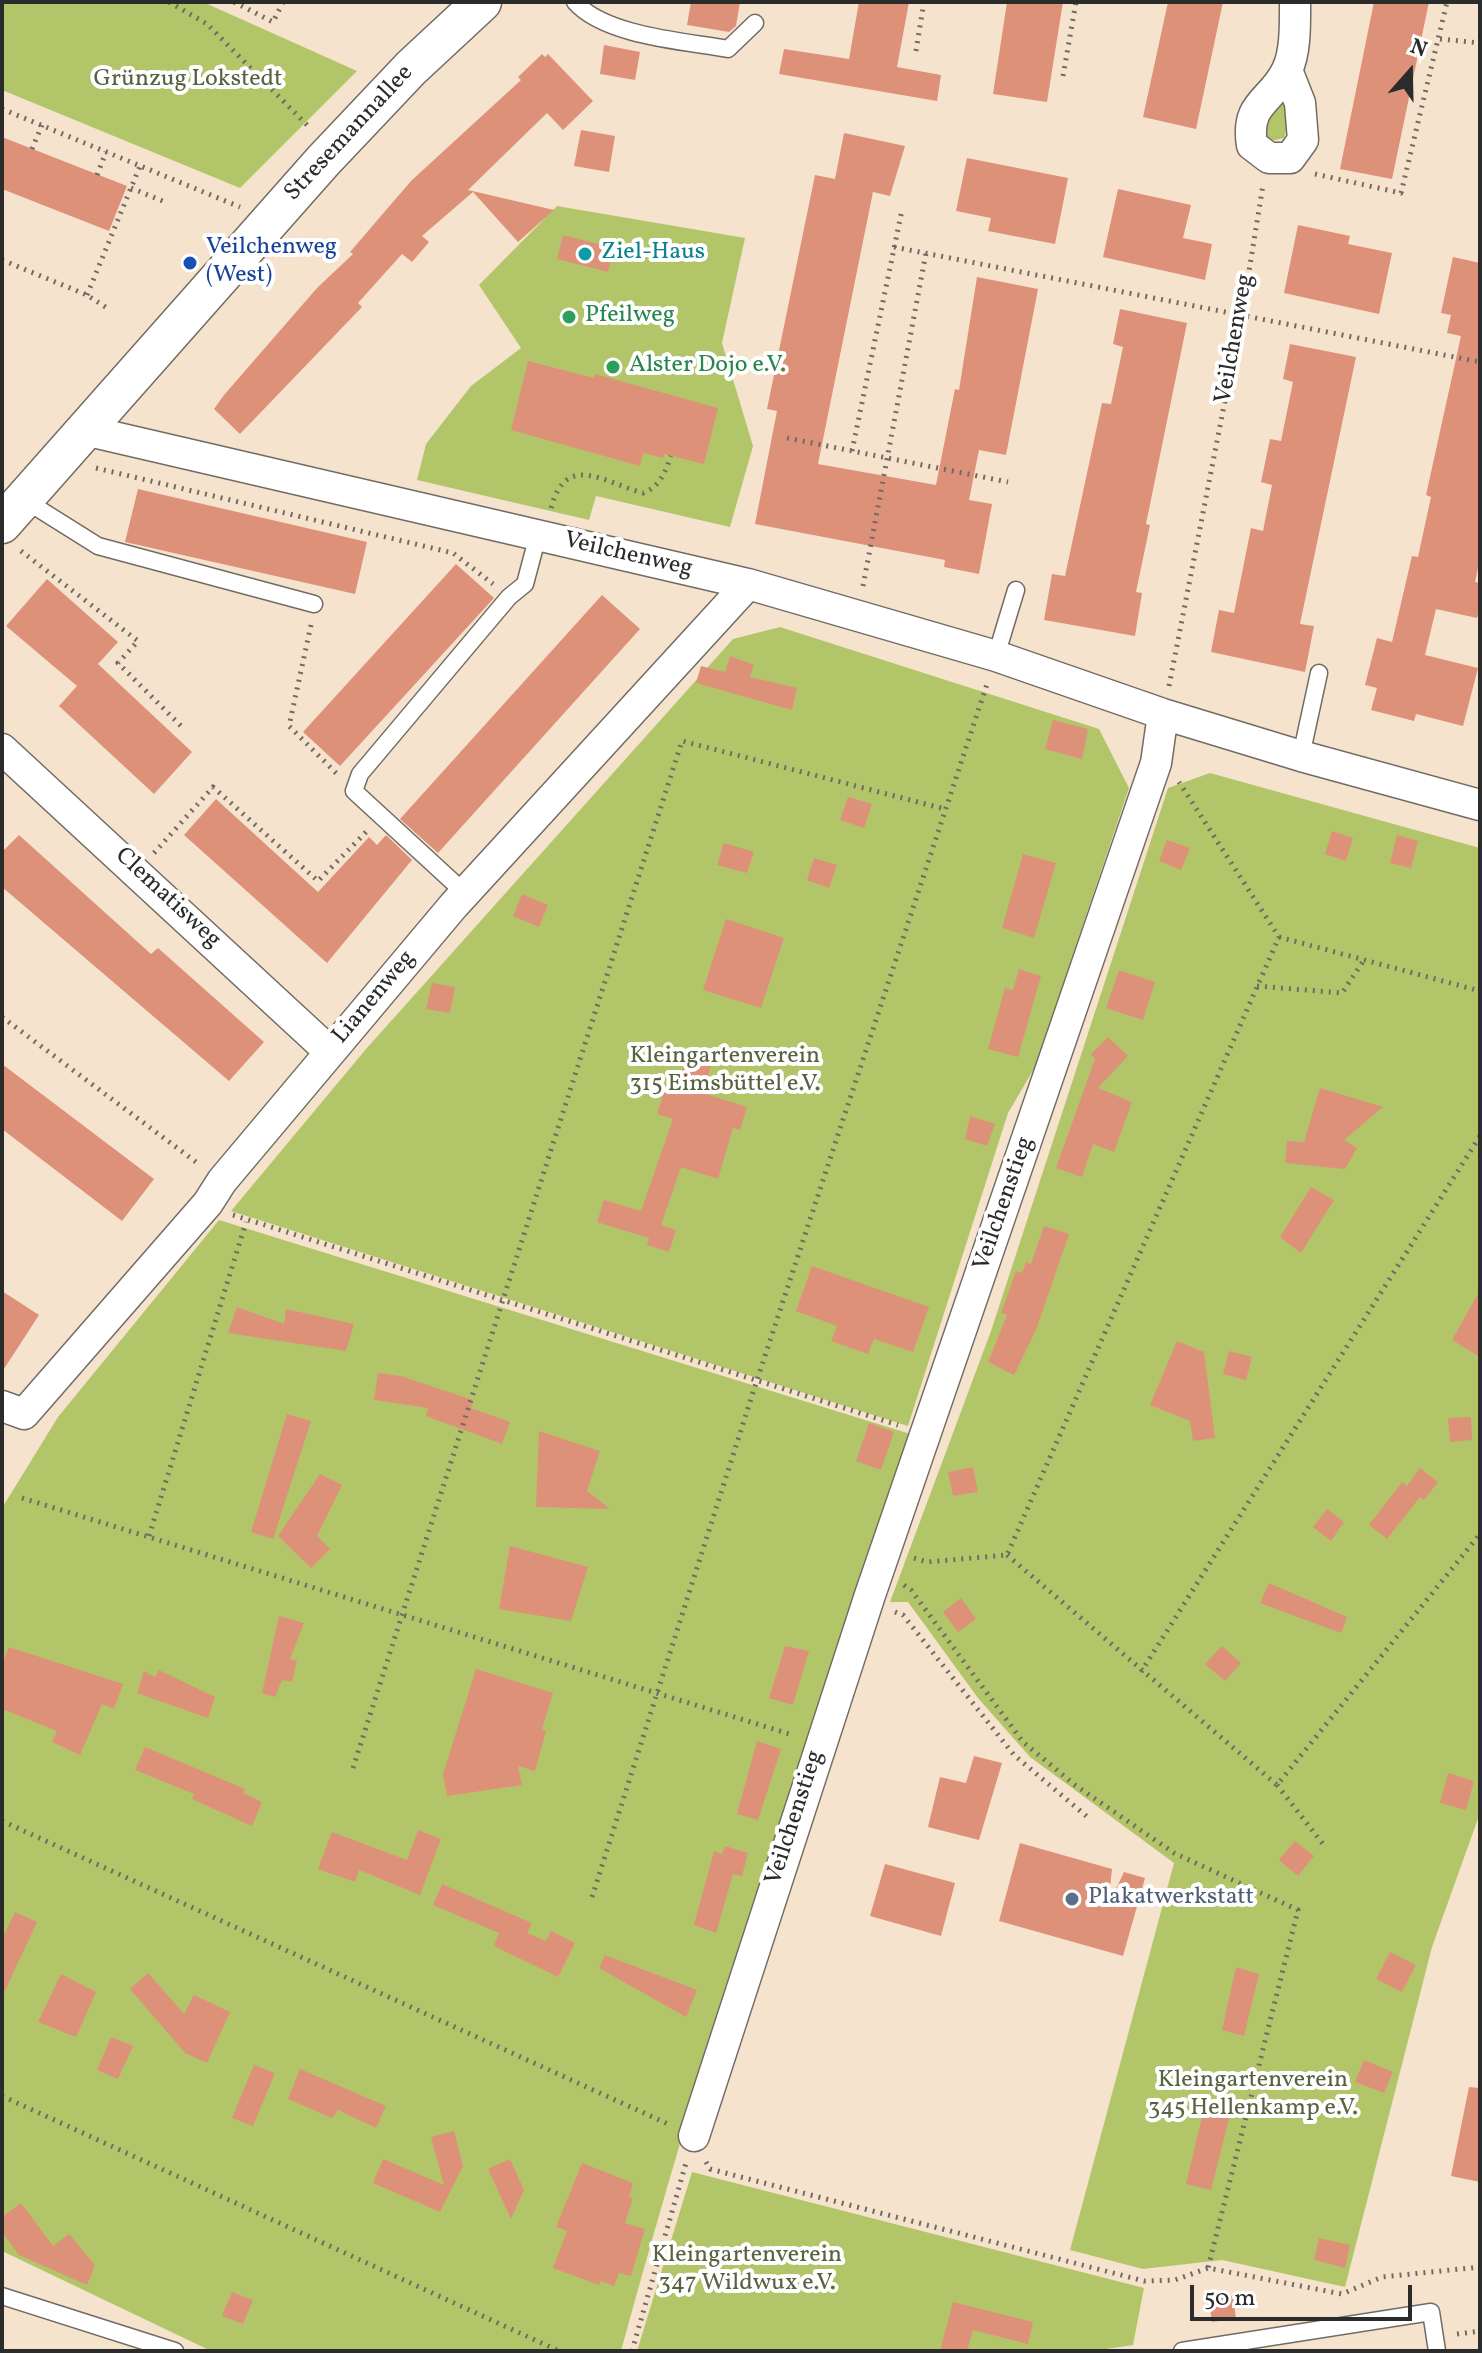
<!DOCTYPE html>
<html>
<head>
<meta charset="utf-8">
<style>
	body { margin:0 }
	#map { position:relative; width:1482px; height:2353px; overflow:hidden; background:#f6e3cd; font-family:Vollkorn,serif }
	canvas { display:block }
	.frame { position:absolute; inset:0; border:4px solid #2b2b2b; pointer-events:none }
	.north { position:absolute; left:1370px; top:32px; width:80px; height:80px; -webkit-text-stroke:6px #fff; paint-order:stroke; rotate:20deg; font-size:22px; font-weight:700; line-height:32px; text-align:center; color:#2b2b2b }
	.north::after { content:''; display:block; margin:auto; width:28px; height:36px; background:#2b2b2b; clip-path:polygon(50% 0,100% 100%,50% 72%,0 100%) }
	.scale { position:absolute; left:1190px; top:2285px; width:222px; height:36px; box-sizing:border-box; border:4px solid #2b2b2b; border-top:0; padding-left:10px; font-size:24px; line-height:28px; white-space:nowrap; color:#2b2b2b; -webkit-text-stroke:6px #fff; paint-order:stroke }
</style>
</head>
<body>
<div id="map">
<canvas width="1482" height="2353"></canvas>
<div class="frame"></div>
<div class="north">N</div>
<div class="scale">50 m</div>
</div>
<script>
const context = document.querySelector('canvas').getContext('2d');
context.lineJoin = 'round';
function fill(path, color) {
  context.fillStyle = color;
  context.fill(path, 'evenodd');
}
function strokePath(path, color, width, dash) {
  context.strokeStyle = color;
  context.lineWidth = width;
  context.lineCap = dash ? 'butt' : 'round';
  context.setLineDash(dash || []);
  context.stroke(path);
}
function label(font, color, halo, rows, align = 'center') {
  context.font = font + ' Vollkorn,serif';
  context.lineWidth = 8;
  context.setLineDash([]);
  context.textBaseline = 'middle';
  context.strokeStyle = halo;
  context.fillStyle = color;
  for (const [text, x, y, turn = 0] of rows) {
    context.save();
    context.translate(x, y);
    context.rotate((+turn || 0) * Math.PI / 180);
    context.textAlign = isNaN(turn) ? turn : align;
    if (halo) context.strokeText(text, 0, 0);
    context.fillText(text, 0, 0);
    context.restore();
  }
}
fill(new Path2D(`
	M2,2H203L357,71L240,188L2,90Z
	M1285,95L1287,127L1284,138L1271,141L1260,134L1275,96Z
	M557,206L745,238L722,343L753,446L730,527L596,496L589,520L417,480L426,444L471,386L521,348L479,285Z
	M780,627L1099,729L1129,788L1035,1067L1008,1113L908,1426L231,1211L366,1049L733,639Z
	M1210,773L1480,848V1813L1432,1947L1345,2287L1222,2260L1143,2269L1070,2250L1174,1863L1030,1757L978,1698L908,1602H890L991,1331L1168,788Z
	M219,1220L917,1436C803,1736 706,2042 621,2351H211L2,2251V1508L58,1417Z
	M692,2172L1144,2288L1133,2345L1093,2351H637Z`), '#b2c669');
fill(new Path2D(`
	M691,2H740L736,26L729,32L687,25Z
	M859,2H909L897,67L941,75L937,101L779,74L784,49L849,59Z
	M1007,2H1063L1047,102L993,94Z
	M1168,2H1223L1196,129L1143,117Z
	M1374,2H1429L1392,179L1340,169Z
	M604,45L640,52L635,80L600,74Z
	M542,54L545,57L548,54L593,101L563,130L547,113L468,190L554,210L518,242L473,192L422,236L429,242L412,262L402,254L358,303L362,307L240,434L214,409L224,395L317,288L353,254L350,252L411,181L521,80L518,77Z
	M581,130L615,136L609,172L574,166Z
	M844,133L905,146L890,196L873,192L818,464L936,485L955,389L959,390L977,277L1038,289L1006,455L979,450L969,500L992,504L979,574L944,567L945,560L755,524L777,411L767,409L815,175L835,179Z
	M2,137L127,186L109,231L2,189Z
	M967,158L1068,178L1055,244L988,231L991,218L956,211Z
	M1118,189L1191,205L1183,238L1212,244L1205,280L1103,257Z
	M1298,225L1350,236L1348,244L1392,253L1379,314L1284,293Z
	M563,235L614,248L608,272L557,259Z
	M1453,257L1480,263V559L1475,582L1480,583V606L1477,618L1436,609L1425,655L1478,668L1463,726L1416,714L1414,721L1371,710L1377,688L1365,685L1377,638L1392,642L1412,556L1418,557L1431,497L1426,495L1461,336L1447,333L1451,315L1441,313Z
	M1120,309L1187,323L1146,524L1150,525L1136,592L1142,593L1135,636L1044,620L1052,574L1065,576L1102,403L1111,404L1123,347L1113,344Z
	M1290,344L1356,357L1300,624L1314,626L1305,672L1211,652L1219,610L1234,613L1251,528L1263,531L1272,485L1261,482L1270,439L1281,441L1293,382L1283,379Z
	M528,361L594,378L595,374L718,408L704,464L664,454L663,458L643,453L640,466L511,430Z
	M138,489L367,542L355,594L125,542Z
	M456,564L494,598L340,766L303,732Z
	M47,579L118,642L98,664L192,752L154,794L59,706L77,686L6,626Z
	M602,595L640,629L438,853L400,819Z
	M730,656L754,665L750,677L797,688L792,710L696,683L701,666L725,672Z
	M1053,720L1088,729L1082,759L1045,749Z
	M848,797L872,804L864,828L840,820Z
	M216,799L318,892L369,837L377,845L386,835L412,860L327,963L184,835Z
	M1332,831L1353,838L1346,861L1325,854Z
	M19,835L151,954L158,948L264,1042L229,1081L2,887V852Z
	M1397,835L1418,841L1411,868L1390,863Z
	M1167,840L1190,848L1181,870L1159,861Z
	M724,843L754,852L747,873L717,865Z
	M1023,854L1056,863L1034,938L1002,928Z
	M814,858L837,865L829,888L807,880Z
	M522,894L548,905L539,927L513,916Z
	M726,919L784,938L761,1008L703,990Z
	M1019,969L1041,976L1018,1057L988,1049L1005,988L1013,990Z
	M1119,970L1155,982L1143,1020L1106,1008Z
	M432,983L455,987L450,1013L426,1009Z
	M1108,1037L1128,1056L1098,1088L1132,1102L1114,1152L1093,1144L1082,1177L1056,1168L1095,1059L1091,1054Z
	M688,1051L713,1059L703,1093L747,1107L740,1130L733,1128L718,1179L681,1167L661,1225L676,1230L669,1252L647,1245L649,1238L597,1222L604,1200L641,1211L673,1119L657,1114L665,1088L676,1091Z
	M2,1064L154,1179L122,1221L2,1129Z
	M1320,1088L1383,1107L1344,1140L1357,1148L1345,1169L1285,1163L1287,1141L1304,1142Z
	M970,1116L995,1124L987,1146L965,1139Z
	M1311,1187L1334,1200L1301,1253L1280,1237Z
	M1044,1226L1069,1234L1036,1330L1014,1375L988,1362L1007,1315L1001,1313L1016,1271L1022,1273L1026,1262L1031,1264Z
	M812,1266L929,1307L913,1352L874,1339L868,1354L831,1341L837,1326L796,1311Z
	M1480,1290V1357L1452,1340Z
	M2,1291L39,1315L2,1372Z
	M237,1307L284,1324L286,1309L354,1324L346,1351L228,1333Z
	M1177,1341L1204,1352L1215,1438L1193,1441L1190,1421L1150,1405Z
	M1229,1351L1252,1357L1246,1380L1223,1374Z
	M378,1373L401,1376L473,1400L471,1408L510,1422L502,1444L426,1416L428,1408L374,1400Z
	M287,1414L311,1421L273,1539L251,1532Z
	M1471,1417L1472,1440L1450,1442L1448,1418Z
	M869,1423L894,1432L881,1470L856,1461Z
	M539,1431L600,1451L587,1491L610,1509L536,1507Z
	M973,1467L978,1492L953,1496L948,1472Z
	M1420,1468L1438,1482L1424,1500L1420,1497L1387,1539L1369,1525L1402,1482L1407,1486Z
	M320,1474L342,1485L317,1536L330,1549L311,1568L278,1536Z
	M1327,1509L1344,1522L1331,1541L1313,1527Z
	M510,1546L588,1567L571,1621L499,1609Z
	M1269,1583L1347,1617L1341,1633L1260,1603Z
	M961,1598L976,1619L958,1632L943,1612Z
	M279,1616L304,1623L290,1659L297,1660L292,1682L282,1680L275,1697L262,1693Z
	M785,1646L809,1651L793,1705L769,1698Z
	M1222,1646L1241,1663L1225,1681L1205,1664Z
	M9,1647L123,1684L114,1709L102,1704L80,1755L52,1742L57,1731L2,1709V1664Z
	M476,1669L553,1693L542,1729L546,1731L535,1771L518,1766L522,1785L447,1796L443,1774Z
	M159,1670L215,1697L208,1718L137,1693L144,1671L155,1677Z
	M757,1741L781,1749L758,1820L737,1814Z
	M145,1747L245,1789L243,1793L262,1802L252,1826L192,1799L194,1794L135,1770Z
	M974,1756L1002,1763L979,1840L928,1827L940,1777L966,1783Z
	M1448,1773L1474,1781L1466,1810L1440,1803Z
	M418,1830L441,1839L420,1895L359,1870L355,1882L318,1869L332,1832L407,1860Z
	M1295,1841L1314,1856L1298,1876L1279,1860Z
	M1020,1843L1112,1869L1108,1906L1124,1872L1145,1878L1123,1956L999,1921Z
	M725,1846L748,1853L742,1876L733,1874L716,1933L694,1925L714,1851L722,1854Z
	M885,1864L955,1883L941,1936L870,1916Z
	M442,1884L532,1923L527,1933L546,1941L551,1931L575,1943L558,1977L494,1946L499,1933L433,1905Z
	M15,1912L37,1922L2,1997V1939Z
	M1390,1952L1416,1965L1402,1992L1376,1979Z
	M605,1955L697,1990L686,2017L599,1968Z
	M1236,1967L1259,1974L1244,2036L1222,2030Z
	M148,1973L184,2014L194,1995L230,2012L207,2063L185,2053L130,1989Z
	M61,1974L96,1992L76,2037L38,2022Z
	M111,2037L133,2046L118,2079L97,2070Z
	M1364,2060L1393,2072L1384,2093L1355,2082Z
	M254,2065L275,2073L253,2126L232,2118Z
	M300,2069L386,2106L376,2128L338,2110L332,2118L288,2099Z
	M1469,2087L1480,2088V2182L1451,2176Z
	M1204,2109L1230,2115L1211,2190L1186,2184Z
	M454,2131L463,2166L440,2212L373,2183L383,2159L444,2185L431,2137Z
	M510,2159L524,2190L511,2219L488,2169Z
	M582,2163L633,2183L629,2197L633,2198L625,2223L645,2229L631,2276L619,2273L614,2286L601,2281L599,2285L553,2268L567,2231L556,2227Z
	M21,2203L53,2246L69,2234L95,2265L87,2285L19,2255L2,2232V2217Z
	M1319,2238L1350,2245L1345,2268L1314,2260Z
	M232,2292L253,2300L243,2324L222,2316Z
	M1233,2296L1236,2319L1212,2322L1209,2300Z
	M953,2302L1033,2322L1028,2344L973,2330L967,2351H940Z`), '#de9179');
const service = new Path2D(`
	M575,2C605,36 684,41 728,49L755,23
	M27,496L39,509L98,546L314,604
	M996,656L1016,590
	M1301,756L1319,673
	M466,894L354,791L360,774L509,597L525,584L538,535
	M2,2296L175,2351
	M1182,2351L1431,2312L1437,2351`);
const minor = new Path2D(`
	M1287,70L1300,103L1303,140L1290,158H1269L1252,145C1245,102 1272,102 1287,70C1296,52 1295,22 1295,2
	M84,430L748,584L996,656L1163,714L1301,756L1480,805
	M2,749L330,1052
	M2,1406L24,1414L208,1203L222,1181L454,905L748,584
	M694,2136L870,1595L1156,763L1163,714`);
const tertiary = new Path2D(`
	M2,524L323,161L411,68L482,2`);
strokePath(service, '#726b64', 19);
strokePath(minor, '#726b64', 33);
strokePath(tertiary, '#726b64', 41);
strokePath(new Path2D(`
	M169,2L207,24L309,127
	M234,2L273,22L283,2
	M1440,39L1480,43
	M916,51L924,2
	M1063,76L1076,2
	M2,109L240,207
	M32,149L42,125
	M1315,174L1401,193L1447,2
	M97,175L106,152
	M131,188L165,202
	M894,247L1480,362
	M2,260L87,295L107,308
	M87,295L140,166
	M787,438L1008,482
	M852,451L902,210
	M96,468L453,553L493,584
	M551,508C566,452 603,482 643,493C660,487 665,472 671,456
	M21,551L138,641L118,663L185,730
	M863,586L926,253
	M311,625L289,726L339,776
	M1169,686L1242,314L1263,185
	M154,853L213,787L318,881L368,830
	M1279,937L1480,991
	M1257,986L1342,993L1364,960
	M2,1017L200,1165
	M233,1215L898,1425
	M22,1498L793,1735
	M149,1536L246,1222
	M1007,1555L1277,1785L1480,1534
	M914,1558L927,1562L1007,1555L1279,937L1179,782
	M904,1585L911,1590L1023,1742L1075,1785L1174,1853L1298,1910L1208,2268
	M895,1612L903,1615L1014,1755L1091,1820
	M1141,1672L1480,1136
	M353,1768L682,741L945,809
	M1277,1785L1323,1844
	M2,1821L668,2124
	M592,1897L757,1380L987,684
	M2,2096L559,2351
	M706,2162L710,2169L1144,2281L1175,2280L1208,2268L1342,2294L1382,2277L1480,2267
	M1457,2334L1480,2331
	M632,2351L686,2163`), '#726b64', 5, [2, 6]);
strokePath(service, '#fff', 16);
strokePath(minor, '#fff', 30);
strokePath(tertiary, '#fff', 38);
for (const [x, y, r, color] of [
	[585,254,8,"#0f9aa8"],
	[190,263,8,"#1a4fb4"],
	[569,317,8,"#2e9e5b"],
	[613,367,8,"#2e9e5b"],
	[1072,1899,8,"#5c6f8a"]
]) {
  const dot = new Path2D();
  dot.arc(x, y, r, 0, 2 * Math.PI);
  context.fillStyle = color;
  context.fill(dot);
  strokePath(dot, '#fff', 3);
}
label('24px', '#5a6141', '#fff', [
	["Grünzug Lokstedt",188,81],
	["Kleingartenverein",725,1058],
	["315 Eimsbüttel e.V.",725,1086],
	["Kleingartenverein",1253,2082],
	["345 Hellenkamp e.V.",1253,2110],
	["Kleingartenverein",747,2257],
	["347 Wildwux e.V.",747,2285]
]);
label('24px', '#2b2b2b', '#fff', [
	["Stresemannallee",350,134,-47],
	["Veilchenweg",1236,339,-80],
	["Veilchenweg",628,556,13],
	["Clematisweg",167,899,43],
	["Lianenweg",375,998,-50],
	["Veilchenstieg",1005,1204,-71],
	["Veilchenstieg",796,1818,-72]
]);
label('24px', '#164399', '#fff', [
	["Veilchenweg",206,249],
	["(West)",206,277]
], 'left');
label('24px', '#0d838f', '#fff', [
	["Ziel-Haus",601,254]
], 'left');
label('24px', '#27864d', '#fff', [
	["Pfeilweg",585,317],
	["Alster Dojo e.V.",629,367]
], 'left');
label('24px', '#4e5e75', '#fff', [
	["Plakatwerkstatt",1088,1899]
], 'left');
</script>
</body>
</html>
